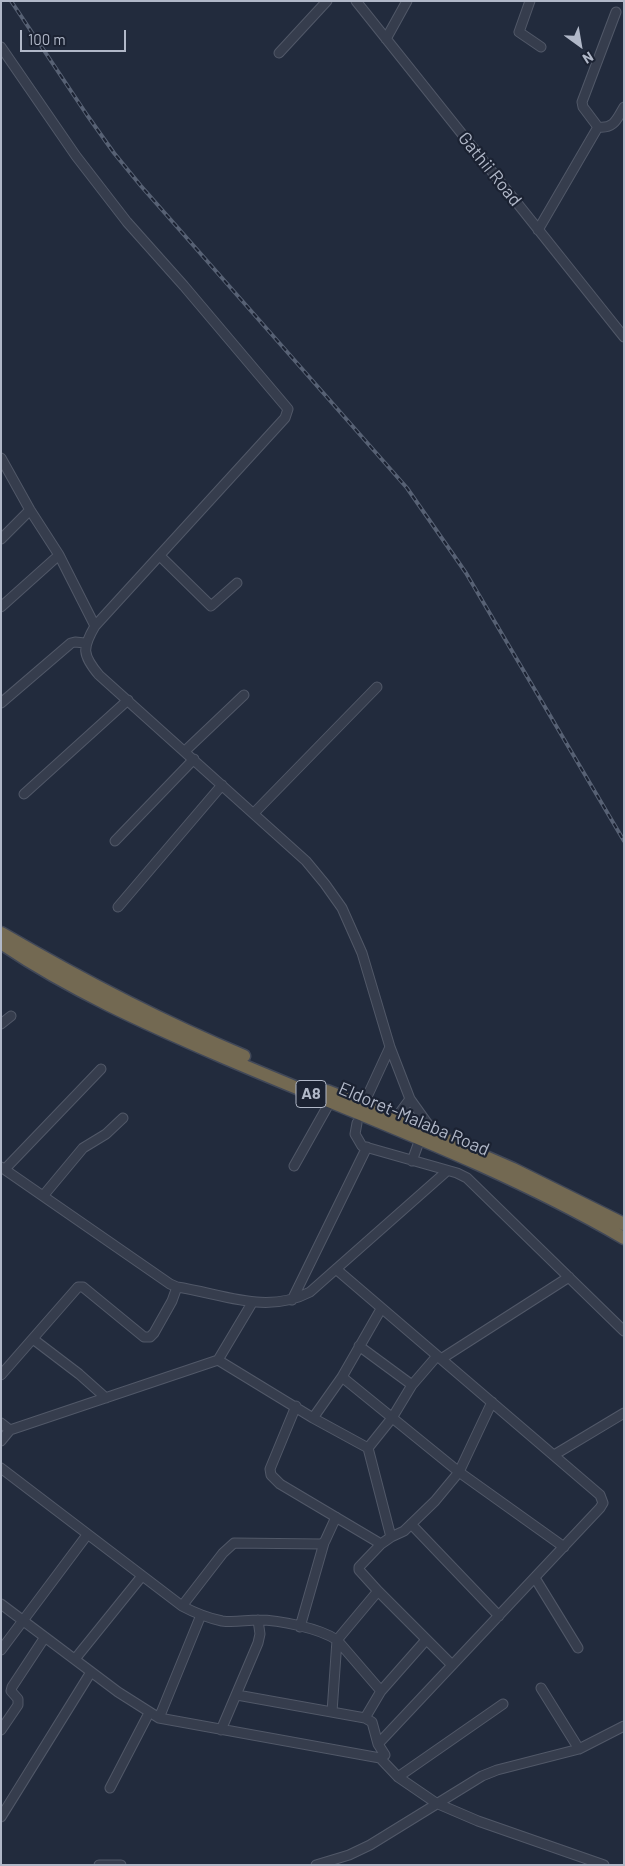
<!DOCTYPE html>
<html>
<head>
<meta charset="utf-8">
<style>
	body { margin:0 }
	#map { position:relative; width:625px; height:1866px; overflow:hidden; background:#222b3d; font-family:Barlow,sans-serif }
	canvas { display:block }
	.frame { position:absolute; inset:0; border:2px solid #b1b8c8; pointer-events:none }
	.north { position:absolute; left:555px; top:20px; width:50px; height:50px; -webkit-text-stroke:4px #1b2232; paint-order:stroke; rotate:148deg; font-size:14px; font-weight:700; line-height:20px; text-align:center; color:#b1b8c8 }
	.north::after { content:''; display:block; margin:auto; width:18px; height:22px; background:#b1b8c8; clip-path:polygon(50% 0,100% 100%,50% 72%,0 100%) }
	.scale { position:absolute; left:20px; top:30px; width:106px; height:22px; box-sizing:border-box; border:2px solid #b1b8c8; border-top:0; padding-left:6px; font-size:15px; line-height:18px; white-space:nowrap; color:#b1b8c8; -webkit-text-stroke:4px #1b2232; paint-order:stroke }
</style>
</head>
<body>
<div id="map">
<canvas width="625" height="1866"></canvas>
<div class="frame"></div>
<div class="north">N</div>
<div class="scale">100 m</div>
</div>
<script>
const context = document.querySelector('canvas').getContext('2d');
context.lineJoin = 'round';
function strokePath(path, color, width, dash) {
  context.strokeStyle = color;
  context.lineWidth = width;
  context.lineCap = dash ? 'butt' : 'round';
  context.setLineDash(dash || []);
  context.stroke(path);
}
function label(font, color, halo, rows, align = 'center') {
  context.font = font + ' Barlow,sans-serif';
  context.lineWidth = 4.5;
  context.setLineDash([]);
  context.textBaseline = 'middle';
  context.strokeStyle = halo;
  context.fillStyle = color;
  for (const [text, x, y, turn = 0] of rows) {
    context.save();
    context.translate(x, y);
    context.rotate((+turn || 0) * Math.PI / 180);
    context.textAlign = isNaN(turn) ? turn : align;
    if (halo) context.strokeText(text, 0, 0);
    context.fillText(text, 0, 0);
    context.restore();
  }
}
const minor = new Path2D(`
	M356,1L624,337
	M530,1L519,32L541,47
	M616,12L582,102L583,107L598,127C614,129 617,119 624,107
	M386,39L407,1
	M1,47L76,156L127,222L184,286L288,409L285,418L95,626C82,648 82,655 99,675L306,861L325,884L342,908L362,953L390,1047L366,1099
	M279,53L327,1
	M538,230L598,127
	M1,458L30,510L59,555L95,626
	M1,539L30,510
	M160,556L211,606L237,583
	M1,607L59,555
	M1,703L71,643L75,642L85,643
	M185,751L244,695
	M24,794L128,700
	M254,813L377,687
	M115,841L194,759
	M118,907L222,785
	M1,1024L11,1016
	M390,1047L410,1099L435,1134
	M396,1118L410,1099
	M357,1123L355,1134L362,1146L457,1173L467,1178L624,1331
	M412,1161L420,1139
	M294,1166L330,1102
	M1,1167L170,1284L177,1287C223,1294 266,1315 310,1292L447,1171
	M5,1169L101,1069
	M43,1196L83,1148L106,1134L123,1118
	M336,1269L600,1495L603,1503L600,1508L378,1744
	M292,1300L367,1147
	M33,1339L79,1374L106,1398
	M359,1346L412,1385
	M441,1359L569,1277
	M218,1360L313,1418L368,1448L391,1537
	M1,1375L78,1287H83L144,1337H150L154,1333L172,1301L177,1287
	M342,1377L459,1472L564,1547
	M296,1406L270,1469L271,1475L280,1484L381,1544
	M313,1418L342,1377L381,1309
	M1,1423L10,1430
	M1,1441L10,1430L218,1360L252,1303
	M368,1448L392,1418L412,1385L437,1356
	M554,1455L624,1413
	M1,1468L182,1606C195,1613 208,1618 222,1621C234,1623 246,1620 258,1620C279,1620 319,1628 337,1640L381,1691
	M411,1524L499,1616
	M535,1578L578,1648
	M1,1604L118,1692L159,1718L380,1758L398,1777L436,1803L478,1821L604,1865
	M182,1606L223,1553L234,1543L322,1544L325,1541L336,1517
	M300,1627L324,1543
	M1,1650L87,1535
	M75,1659L142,1576
	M452,1665L378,1591L359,1570V1567L381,1544L391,1537L404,1531L435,1501L459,1472L492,1402
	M541,1688L579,1749
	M237,1695L365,1718L372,1722L378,1744L385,1755L380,1758
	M332,1712L337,1640L378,1591
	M159,1718L201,1615
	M365,1718L381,1691L426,1640
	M1,1730L18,1705V1699L11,1691L12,1687L45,1637
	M221,1730L258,1643L260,1634L258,1620
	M398,1777L503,1704
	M110,1788L149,1713
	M1,1817L91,1672
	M99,1865H121
	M316,1865L349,1855L370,1845L482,1776L497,1770L579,1749L624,1726`);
const highway = new Path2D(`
	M1,933C80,979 160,1021 244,1056
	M1,943C70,990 147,1024 223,1057C358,1115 497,1164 624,1238
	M327,1091L396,1118L513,1169L624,1224`);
strokePath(minor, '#515868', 11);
strokePath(highway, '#414858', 15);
strokePath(minor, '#363d4d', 9);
strokePath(highway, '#736952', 12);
const rail = new Path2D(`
	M11,1L87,115L114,153L141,186L407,488L466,573L624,841`);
strokePath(rail, '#576174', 4);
strokePath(rail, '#1b2232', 2, [5.5]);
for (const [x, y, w] of [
	[311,1094,30]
]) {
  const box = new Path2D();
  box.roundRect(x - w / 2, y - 13.5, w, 27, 4);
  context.fillStyle = '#1b2232';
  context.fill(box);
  strokePath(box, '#b1b8c8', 1);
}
label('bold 16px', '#b1b8c8', null, [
	["A8",311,1094]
]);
label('18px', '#b1b8c8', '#1b2232', [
	["Gathii Road",490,169,51],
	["Eldoret-Malaba Road",414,1119,23]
]);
</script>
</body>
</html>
